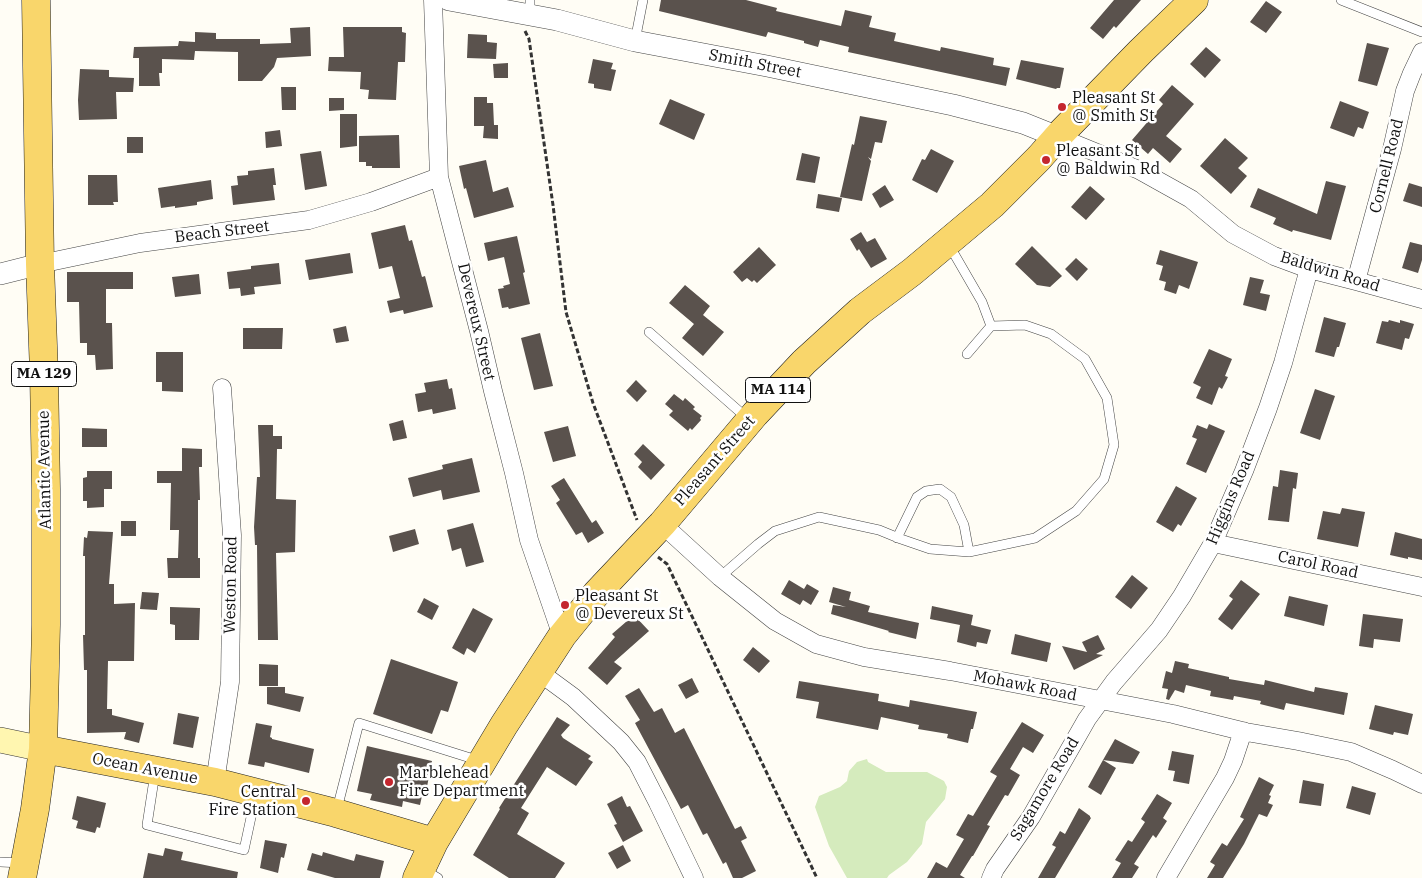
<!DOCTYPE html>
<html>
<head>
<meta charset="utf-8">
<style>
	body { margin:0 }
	canvas { display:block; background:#fffdf5 }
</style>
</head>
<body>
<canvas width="1422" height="878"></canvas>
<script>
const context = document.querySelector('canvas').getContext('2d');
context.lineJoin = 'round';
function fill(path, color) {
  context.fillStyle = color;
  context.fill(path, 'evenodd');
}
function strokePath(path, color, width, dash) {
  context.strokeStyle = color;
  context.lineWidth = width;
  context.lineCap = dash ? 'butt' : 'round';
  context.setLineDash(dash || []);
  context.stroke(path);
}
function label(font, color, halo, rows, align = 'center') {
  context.font = font + ' "IBM Plex Serif",serif';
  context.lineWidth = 5;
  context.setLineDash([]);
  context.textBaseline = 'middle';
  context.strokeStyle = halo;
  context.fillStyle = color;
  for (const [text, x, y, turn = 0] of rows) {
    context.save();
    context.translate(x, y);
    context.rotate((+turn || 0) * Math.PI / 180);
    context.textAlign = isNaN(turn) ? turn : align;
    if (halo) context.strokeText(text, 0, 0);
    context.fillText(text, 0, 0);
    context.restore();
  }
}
fill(new Path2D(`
	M867,759L868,762L886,772H927L944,781L947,787L945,799L926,822L922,844L907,862L889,875L887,878H847L829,846L815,807L819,796L840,787L847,781L849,771L857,762Z`), '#d5ebbd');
fill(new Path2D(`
	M661,0H746L777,8L776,11L841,26L845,10L872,16L869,27L896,33L894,41L940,51L941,47L994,58L993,65L1010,68L1006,86L848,52L849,47L820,40L818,47L804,43V41L768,32L766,37L659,11Z
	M1114,0H1141L1116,28L1114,26L1103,39L1090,28Z
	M1266,1L1282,12L1266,33L1250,22Z
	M310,27L311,56L277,58L274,67L262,81H238V52L195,51L194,60L162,59V73H159L160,86H139V58H133L134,47L178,46L179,41L195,42V32L216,33V39H260V44L291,43L290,28Z
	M343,27H402V32L406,33L405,62H398L396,100L368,99L369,90L360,89L361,72L328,71L329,57H344Z
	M468,34L487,35V42L497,43L496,59L467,58Z
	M1367,43L1389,48L1377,86L1358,81Z
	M1206,47L1221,60L1205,78L1190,64Z
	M593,59L613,63L611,69L616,70L611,91L594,88V84L588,83Z
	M1021,60L1064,68L1060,88H1057L1056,89L1016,79Z
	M508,63V78H494L493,64Z
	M80,69L109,70V77L134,78L133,92H116L117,119L79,120L78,100Z
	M1172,85L1194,104L1166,136L1182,149L1170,163L1153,148L1148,154L1132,140L1163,104L1159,100Z
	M281,87H296V110H282Z
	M474,97H487V103H493L494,125H498V139L483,138L484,126H474Z
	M329,98H344V110L329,111Z
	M670,99L705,114L694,140L659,124Z
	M1340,101L1369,112L1363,129L1358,127L1354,137L1330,128Z
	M340,114H357V146L340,148Z
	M860,116L887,121L882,143L875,142L871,159L868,157L871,161L862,201L840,197L852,144L854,145Z
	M280,130L282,146L266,148L265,132Z
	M399,135L400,168H372V166H366V162H359V136Z
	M127,137H143V153H127Z
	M1225,138L1248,158L1238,168L1247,176L1231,194L1200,166Z
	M931,149L954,161L937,193L912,180L922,159L925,160Z
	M321,151L327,186L305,190L300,154Z
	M802,153L820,157L815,183L796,180Z
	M486,160L493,192L508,187L514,207L474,218L466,188L464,189L459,166Z
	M274,168L276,185H273L275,200L233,205L231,186L238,185L237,176L248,175V171Z
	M88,175H117L118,202H113L114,205H88Z
	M211,180L213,199L197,202V205L175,208V206L161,208L158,188Z
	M1326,181L1346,186L1331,240L1293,230L1292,232L1273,224L1276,218L1250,207L1258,188L1317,214Z
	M1409,183L1422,187V207L1403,201Z
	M885,185L894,200L880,208L872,194Z
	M1090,186L1105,199L1086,220L1071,207Z
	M818,194L842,198L839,212L816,208Z
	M405,225L409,241L412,240L422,277L425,276L433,307L404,314L403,310L390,313L387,301L400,298L392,266L379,269L371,233Z
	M861,232L867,242L875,238L887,259L871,268L859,249L857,251L850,239Z
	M517,236L525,272L523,273L530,304L509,309L508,307L502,308L498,289L504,288L503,286L510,284L504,257L488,261L484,243Z
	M1410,242L1422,245V260L1418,273L1402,268Z
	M1032,246L1062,276L1050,287L1037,285L1015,264Z
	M759,247L776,265L757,283L754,280L752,282L747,278L742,282L733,272Z
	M1160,250L1198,262L1189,289L1179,285L1176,294L1164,290L1166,282L1159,280L1163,266L1156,264Z
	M350,253L353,273L309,280L305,260Z
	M1076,258L1088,269L1077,281L1065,269Z
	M279,263L281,284L254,287L255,294L241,296L240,288L229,289L227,272L251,269V266Z
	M67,272H133V289H106V323H112L113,369L96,370L95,355H87V343H80L79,302H67Z
	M199,274L201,294L175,297L172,277Z
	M1250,277L1264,280L1260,293L1270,295L1266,311L1243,305Z
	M685,285L710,306L703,315L724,332L703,356L682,338L694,324L669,303Z
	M1324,317L1346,323L1339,347H1337L1334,357L1315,352Z
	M1389,320L1400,323V320L1414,324L1409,339L1405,338L1402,350L1376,343L1382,321L1388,322Z
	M346,326L349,341L336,343L333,329Z
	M243,328H283L282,349H243Z
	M540,333L553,386L534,390L521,338Z
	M1209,349L1232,359L1225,376L1228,377L1222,389L1219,387L1212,405L1196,398L1201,387L1193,383Z
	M156,352H183V392L162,391V382H156Z
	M447,379L449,389L452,388L456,409L433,414L432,409L418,412L415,394L426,392L424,383Z
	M636,380L647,391L637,402L626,391Z
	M1315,389L1335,396L1320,440L1300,433Z
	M674,394L683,401L685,398L695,407L693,409L702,416L700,418L701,420L692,430L690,428L688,431L669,415L673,411L665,404Z
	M403,420L407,438L393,441L389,424Z
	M1209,424L1225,431L1206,473L1186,464L1197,439L1192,437L1197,425L1207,429Z
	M258,425H273V436H282V449H277L276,499L296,500L295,552L276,553L278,640H258L257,545H255L254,527L257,477H260Z
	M568,426L576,456L553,462L544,432Z
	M82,428L107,429V447H82Z
	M643,444L665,465L651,480L638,467L642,462L634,454Z
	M182,448L202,449V467H199L200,500H198V558H200V578H168L167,558H178L179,530H170L171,483H157V471H182Z
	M472,458L480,492L443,500L441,490L413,497L408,478L443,469L442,465Z
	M1280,470L1298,473L1296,489L1293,488L1289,522L1268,520L1273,486L1278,487Z
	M87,471H112V489H104V507L87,508V501H83V478L87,477Z
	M564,478L592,523L596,520L604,533L588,543L582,532L576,535L556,503L560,500L551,486Z
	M1176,486L1197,498L1181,526L1178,524L1173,532L1156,522Z
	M1342,508L1365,512L1358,547L1317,539L1323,511L1340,514Z
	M121,521H136V536H121Z
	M473,523L484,562L466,567L461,548L452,551L447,530Z
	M415,529L419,544L393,552L389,536Z
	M88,531L113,532L109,584H114V604L135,603L134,661H108L107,709H112V715L144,723L139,743L124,739L126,732L87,733V670H84L83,635H85V556H83L84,537L87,538Z
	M1395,532L1422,539V560L1408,557V559L1390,555Z
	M1132,575L1148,588L1131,609L1115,597Z
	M789,580L804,589L807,584L819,591L811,605L803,600L800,605L781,594Z
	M1241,580L1260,594L1232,630L1218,619L1233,599L1229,596Z
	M833,587L851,592L849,600L870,606L868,612L919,623L916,639L888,632L889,631L831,614L833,605L846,607L829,602Z
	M142,592L159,593L157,610L140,609Z
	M1289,596L1328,605L1324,626L1284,616Z
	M424,598L439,606L432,620L417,612Z
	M932,606L973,615L971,625L991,630L987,644L977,642L976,647L957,642L960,625L930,619Z
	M170,607L200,608L199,640H175V625L170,624Z
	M473,608L493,619L475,653L467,648L464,655L452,648Z
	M1363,614L1403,619L1400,642L1374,639L1373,648L1359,646Z
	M634,615L649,631L614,662L622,668L607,685L588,668L615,637L612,634Z
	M1015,634L1051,643L1047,662L1011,654Z
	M1098,635L1105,649L1096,654L1103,655L1074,670L1062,646L1087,652L1082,642Z
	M753,647L770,661L759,673L743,660Z
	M391,659L458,682L448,712L441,710L432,734L373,714Z
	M1175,661L1189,664L1188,668L1229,677V679L1264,685L1265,680L1314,692L1315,687L1348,693L1344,715L1286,703L1284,710L1260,704L1261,701L1234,696L1233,700L1210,696L1211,691L1186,685L1184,693L1175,690L1169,700L1166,699L1168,689L1162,688L1166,671L1172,673Z
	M259,664L278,665V686H259Z
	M692,678L699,692L686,699L678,685Z
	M799,681L879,694L878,701L909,707L910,700L977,712L973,729H971L968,743L947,738L948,734L918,729L919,725L881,717L878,730L816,718L819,702L796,698Z
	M267,687H285V693L304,697L300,712L267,704Z
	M639,688L654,712L662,708L675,733L684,728L735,829L741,826L747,838L741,841L756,871L742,878H733L726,862L723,864L707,833L703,835L688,805L681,809L635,723L640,720L625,696Z
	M1375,705L1413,714L1408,735L1394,732L1393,735L1369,729Z
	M178,713L199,717L193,748L173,744Z
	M557,717L570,725L561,735L563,738L591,756L588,759L593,762L576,786L547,767L521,808L529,813L517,834L565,863L555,878H509L473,855L500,809L499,808Z
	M1022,722L1044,735L1033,753L1023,747L1010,769L1020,775L1008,796L1005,795L987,825L990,826L973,856H972L960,875L965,878H927L936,862L947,868L954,856L964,839L956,835L968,814L973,816L997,776L990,772Z
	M256,723L272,726L270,737L272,738V739L314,749L309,773L265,762L264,767L248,764Z
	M1115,739L1140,752L1133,764L1103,760Z
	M367,746L432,761L425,797L422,796L420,805L403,801L402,807L370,800L372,794L357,791Z
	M1172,751L1194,755L1189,784L1173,781L1175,771L1168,770Z
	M1103,760L1116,768L1101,795L1088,787Z
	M1259,777L1274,785L1269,795L1271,796L1268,803L1273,805L1267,817L1259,814L1244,844L1223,878H1207L1215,865L1210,862L1222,843L1227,846L1244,819L1240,817Z
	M1303,780L1324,784L1321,806L1299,803Z
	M1352,786L1376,793L1370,815L1346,808Z
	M1157,794L1172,803L1163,818L1167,821L1156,838L1153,835L1134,864L1139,867L1132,878H1112L1121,863L1115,860L1128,840L1132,842L1145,822L1141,819Z
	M77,796L106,803L100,828L97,827L95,833L76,828L78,821L72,819Z
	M622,796L627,807L630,806L643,831L623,842L614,825L617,824L607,804Z
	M1079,808L1090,816V817L1091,818L1055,878H1038L1056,847L1052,845L1060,831L1065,834Z
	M265,840L287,844L284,858L281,857L278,873L260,868Z
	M623,845L631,861L617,869L608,853Z
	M165,848L183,852L181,860L238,872L237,878H143L148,853L163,856Z
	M323,852L354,861L356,854L384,861L380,878H335L307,870L312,853L322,856Z`), '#5a524d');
const service = new Path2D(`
	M1341,0L1422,32
	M530,15V0
	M635,41L643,0
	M949,245L982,302L991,326
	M649,332L748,419
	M897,538L917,497L926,491L940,489L951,497L964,525L969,552
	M720,577L758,544L775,531L819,517L879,530L901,539L930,549L969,552L1035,538L1076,511L1104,479L1114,445L1107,398L1085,359L1051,334L1025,325L991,326L967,354
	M155,773L147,825L244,850L256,794
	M337,809L359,723L480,761
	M0,862L23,863
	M423,869L438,878`);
const minor = new Path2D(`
	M433,0L439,177L479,331L493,391L514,473L529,540L562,636
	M1058,137L1139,170L1191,199L1233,234L1274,256L1309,269L1356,281L1422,299
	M40,264L140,243L309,220L371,202L439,177
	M1356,281L1392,149L1405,91L1412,73L1422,52
	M662,524L720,577L775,621L816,644L864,657L950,671L1173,714L1246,732L1298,741L1351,752L1393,770L1422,784
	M1213,543L1422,587
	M539,672L573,697L621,742L637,762L658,803L694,878
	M215,782L230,682L232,535L222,388
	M991,878L995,869L1031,817L1087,719L1114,682L1159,630L1182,596L1213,543L1244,471L1268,408L1283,363L1309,269
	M1166,878L1225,778L1233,761L1243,731`);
const tertiary = new Path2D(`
	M449,0L557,20L635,41L767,66L953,105L1023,123L1058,137
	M0,274L40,264`);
const secondary = new Path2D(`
	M0,740L43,749`);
const primary = new Path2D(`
	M43,749L215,782L336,813L434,842
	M22,878L35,809L43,749L46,625V489L44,373L40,264L36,0
	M417,878L434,842L504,725L562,636L596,594L662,524L755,414L804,362L860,311L912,272L992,205L1039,158L1061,133L1141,51L1194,0`);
strokePath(service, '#444', 10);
strokePath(minor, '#444', 19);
strokePath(tertiary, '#444', 22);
strokePath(secondary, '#333', 26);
strokePath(primary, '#222', 29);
strokePath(new Path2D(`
	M525,31L529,39L553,205L566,312L593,403L637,520
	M658,557L667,564L817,878`), '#333', 3, [5, 2.5]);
strokePath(service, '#fff', 9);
strokePath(minor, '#fff', 18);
strokePath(tertiary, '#fff', 21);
strokePath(secondary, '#fff6b0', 25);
strokePath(primary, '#f9d66b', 28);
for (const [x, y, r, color] of [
	[1062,107,5,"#c4262e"],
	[1046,160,5,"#c4262e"],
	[565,605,5,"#c4262e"],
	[389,782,5,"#c4262e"],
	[306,801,5,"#c4262e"]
]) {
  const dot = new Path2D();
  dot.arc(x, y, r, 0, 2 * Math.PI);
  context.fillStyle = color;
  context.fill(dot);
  strokePath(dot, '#fff', 2);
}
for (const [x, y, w] of [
	[44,374,65],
	[778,390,65]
]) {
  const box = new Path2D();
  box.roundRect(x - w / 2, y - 12.5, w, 25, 4);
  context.fillStyle = '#fff';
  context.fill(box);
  strokePath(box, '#111', 1);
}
label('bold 15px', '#111', null, [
	["MA 129",44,374],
	["MA 114",778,390]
]);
label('16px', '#111', '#fff', [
	["Smith Street",755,64,11],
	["Cornell Road",1387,166,-76],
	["Beach Street",222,232,-7],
	["Baldwin Road",1330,272,17],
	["Devereux Street",476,322,77],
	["Pleasant Street",715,461,-49],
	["Atlantic Avenue",45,470,-91],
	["Higgins Road",1231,498,-67],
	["Carol Road",1318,565,12],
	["Weston Road",231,585,-89],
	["Mohawk Road",1025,686,11],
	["Ocean Avenue",145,769,11],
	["Sagamore Road",1045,789,-59]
]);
label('16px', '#111', '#fff', [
	["Pleasant St",1072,98],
	["@ Smith St",1072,116],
	["Pleasant St",1056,151],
	["@ Baldwin Rd",1056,169],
	["Pleasant St",575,596],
	["@ Devereux St",575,614],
	["Marblehead",399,773],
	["Fire Department",399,791],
	["Central",296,792,"right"],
	["Fire Station",296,810,"right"]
], 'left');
</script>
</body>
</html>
